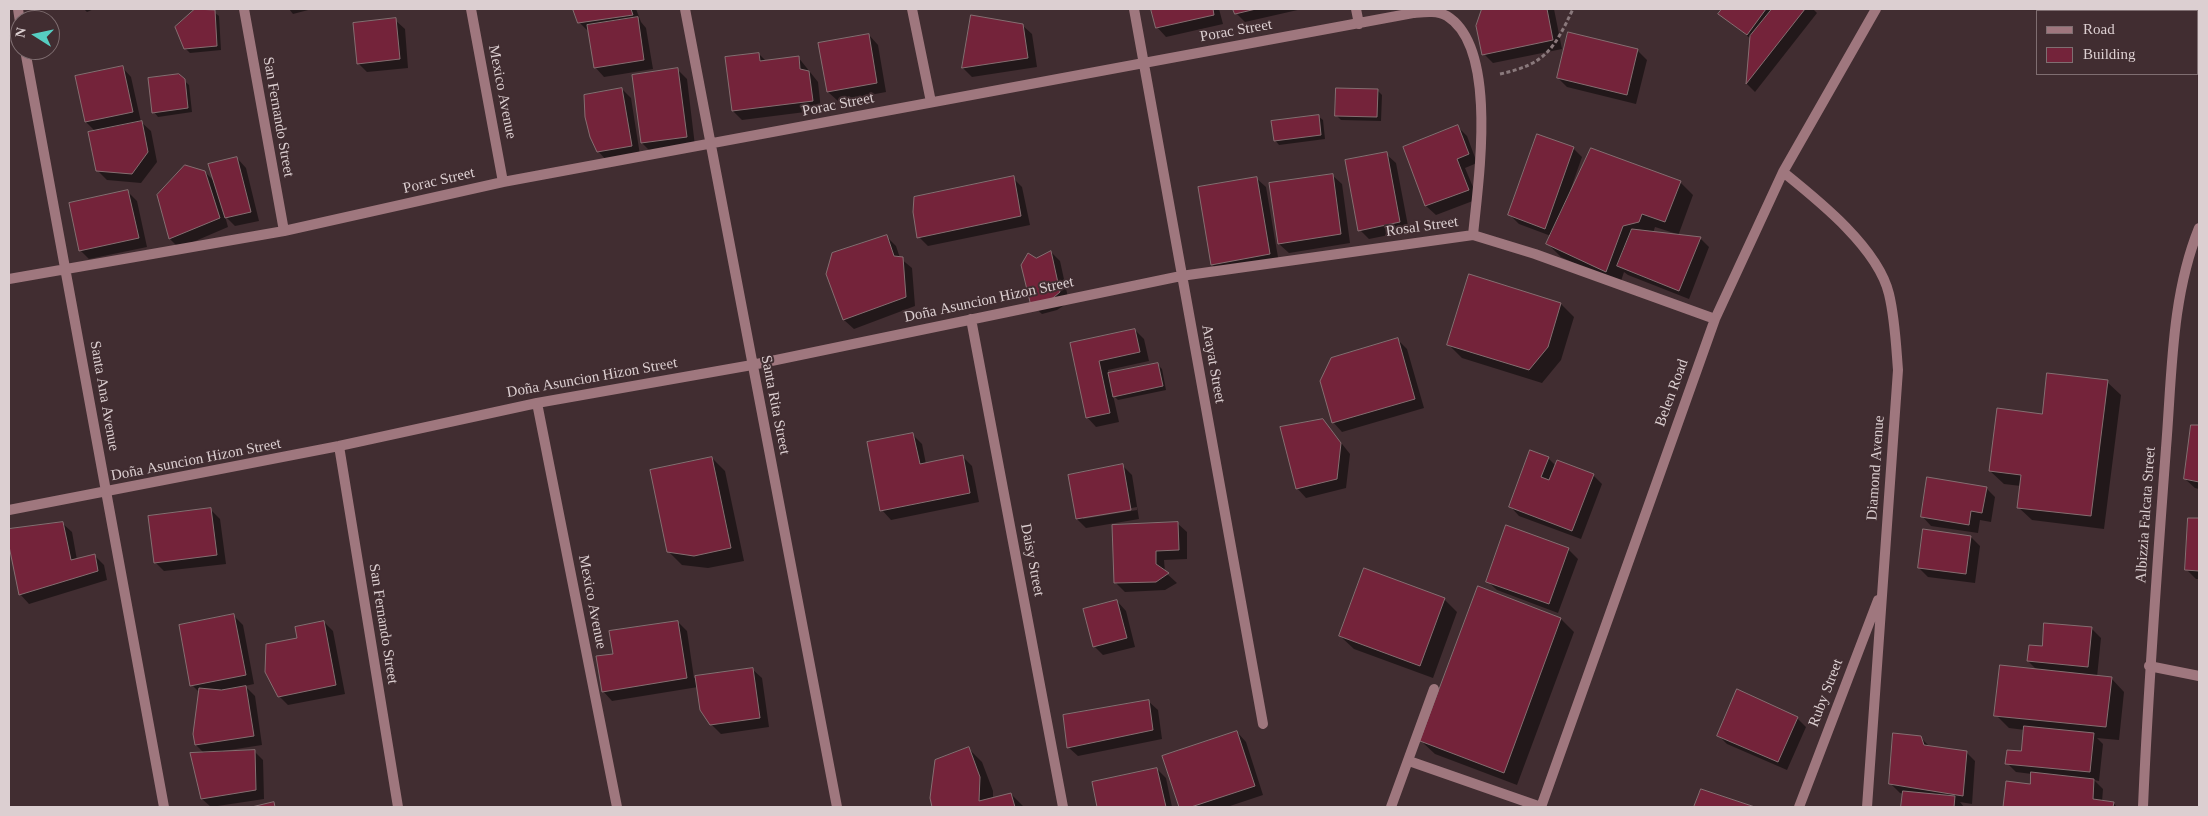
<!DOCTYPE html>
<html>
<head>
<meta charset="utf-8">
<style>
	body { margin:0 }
	#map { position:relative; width:2208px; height:816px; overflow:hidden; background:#412d31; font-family:Georgia,serif }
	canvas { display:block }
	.frame { position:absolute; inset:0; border:10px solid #dccfd1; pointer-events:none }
	.legend { position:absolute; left:2036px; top:10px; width:162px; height:65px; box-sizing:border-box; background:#412d31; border:1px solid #7f6e71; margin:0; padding:6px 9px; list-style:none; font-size:15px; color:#dccfd1 }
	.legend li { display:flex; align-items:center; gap:10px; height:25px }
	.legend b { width:25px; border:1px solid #7f6e71 }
	.north { position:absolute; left:10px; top:10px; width:50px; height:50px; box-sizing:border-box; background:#412d31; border:1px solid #7f6e71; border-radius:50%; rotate:280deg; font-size:14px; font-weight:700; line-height:20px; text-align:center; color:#dccfd1 }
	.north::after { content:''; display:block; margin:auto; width:18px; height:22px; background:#56cec2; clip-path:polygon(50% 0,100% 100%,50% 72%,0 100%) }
</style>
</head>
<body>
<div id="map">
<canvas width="2208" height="816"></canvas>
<div class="frame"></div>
<ul class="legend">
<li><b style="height:6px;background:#9f777e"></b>Road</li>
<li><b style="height:14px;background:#74233a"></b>Building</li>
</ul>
<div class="north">N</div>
</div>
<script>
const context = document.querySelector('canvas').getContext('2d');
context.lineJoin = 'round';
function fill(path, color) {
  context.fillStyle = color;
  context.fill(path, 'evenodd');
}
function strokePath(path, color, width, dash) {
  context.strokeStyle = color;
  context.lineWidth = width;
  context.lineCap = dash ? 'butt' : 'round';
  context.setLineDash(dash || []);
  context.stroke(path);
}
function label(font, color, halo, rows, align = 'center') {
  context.font = font + ' Georgia,serif';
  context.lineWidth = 4;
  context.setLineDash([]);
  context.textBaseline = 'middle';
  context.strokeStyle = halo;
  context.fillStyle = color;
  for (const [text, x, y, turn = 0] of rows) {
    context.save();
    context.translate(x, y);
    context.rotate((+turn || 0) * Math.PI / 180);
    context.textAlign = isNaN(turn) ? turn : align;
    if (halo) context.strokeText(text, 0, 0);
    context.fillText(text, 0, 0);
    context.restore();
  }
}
fill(new Path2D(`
	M84,9H94L87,12Z
	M197,9L214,12L219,16L221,50L190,53L185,48L177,27Z
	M289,9H312L293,14Z
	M574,9H639H636L641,22L646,28L653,69L604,77L595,67L589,32L579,22Z
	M1153,9H1219L1223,24L1166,37L1157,27Z
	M1235,9H1302L1245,22L1236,13Z
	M1483,9H1554L1562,49L1493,63L1484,54Z
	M1724,9H1813L1817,13L1755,92L1747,84L1751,39L1720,14Z
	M395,20L405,29L408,68L367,72L358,63Z
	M1022,25L1032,34L1037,67L972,77L963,68Z
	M1569,34L1638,51L1647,60L1636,104L1567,87L1558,78Z
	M869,35L878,45L886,92L838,101L828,92Z
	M759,54L766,61L798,57L818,82L821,110L742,120L733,111Z
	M122,67L131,77L141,122L151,131L157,162L141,183L107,180L98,171L96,132L86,122Z
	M677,69L687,79L695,146L651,152L642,143Z
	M178,75L189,85L192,112L158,117L154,112Z
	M622,89L631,98L640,155L607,161L598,151Z
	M1378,91L1382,95L1381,121L1341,120L1337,116Z
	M1318,116L1323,120L1325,139L1279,145L1275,140Z
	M1458,127L1467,136L1477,163L1465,168L1478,199L1436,215L1426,206L1405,148Z
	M1573,148L1582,157L1570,191H1572L1680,182L1693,195L1678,236L1700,238L1709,247L1689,299L1628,275L1624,272L1620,284L1561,257L1548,244L1551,236L1519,224L1510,215ZM1655,227L1677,234L1653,233Z
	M1386,154L1396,163L1409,231L1369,239L1360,230Z
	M237,158L246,168L259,221L235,226L225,216L228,227L179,248L170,239L159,196L205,172L215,182Z
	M1332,175L1342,184L1350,243L1289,253L1279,244Z
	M1013,178L1022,187L1030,225L928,246L919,237Z
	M1256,178L1266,187L1279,263L1221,274L1212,264Z
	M128,192L137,201L147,247L89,259L80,250Z
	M887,237L896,246L900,258L912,268L915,306L854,329L844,320L827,274Z
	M1051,252L1060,261L1069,302L1057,310L1042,314L1032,305L1036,259Z
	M1470,276L1561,304L1574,317L1561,360L1542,383L1462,358L1448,344Z
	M1135,330L1144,339L1149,361L1108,370V374L1157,364L1162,369L1166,390L1118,400L1113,395L1119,422L1096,427L1087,417L1071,344Z
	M1398,340L1407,349L1424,408L1342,432L1333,422Z
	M2107,382L2121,395L2104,529L2032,520L2018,507L2021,486L2004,484L1990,471L2043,415Z
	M1323,420L1350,454L1346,488L1306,498L1297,488Z
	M2192,426H2199V489L2195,488L2185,479Z
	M913,435L922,444L926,464L963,457L972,466L979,502L891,520L882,510Z
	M712,458L725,471L744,561L708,568L682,565L668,551Z
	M1548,458L1556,466L1593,475L1602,484L1581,539L1519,516L1510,506Z
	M1123,466L1132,475L1139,519L1086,528L1077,519ZM1137,507V510L1083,519V517Z
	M1986,488L1995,497L1991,522L1980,520L1978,533L1931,526L1922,516Z
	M210,509L220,519L226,564L164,571L155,562Z
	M2189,519H2199V579H2196L2186,569Z
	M62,523L72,532L77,560L95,556L104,565L107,580L29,604L20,594L9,530Z
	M1177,523L1187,532V559L1164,560L1165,572L1177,583L1165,590L1125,592L1116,583Z
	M1971,537L1980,546L1975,583L1928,577L1919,568Z
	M1568,549L1578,559L1558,613L1497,590L1487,581Z
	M1478,588L1561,619L1574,632L1517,785L1435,754L1421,741Z
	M1444,599L1457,612L1433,678L1354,649L1340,636Z
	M1117,601L1126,611L1135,647L1103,655L1094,646Z
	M234,616L243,625L254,684L245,686L255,696L262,745L223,751V753L254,751L263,760L264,799L211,807L202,799L205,754L196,745L200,693L192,685Z
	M324,622L333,631L345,694L288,705L279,696L298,639Z
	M678,622L687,631L694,678L752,669L762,678L769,727L721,734L711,724L698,687L612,701L603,691L615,655Z
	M2091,628L2101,638L2097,677L2111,678L2124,692L2119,740L2097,738L2103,744L2099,781L2094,780L2103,789L2102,802L2113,803L2117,807H2004L2007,783L2031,786L2032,774L2016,772L2007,763L2023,753L2025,730L2009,728L1996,715L2038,671L2028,661L2043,648Z
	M1148,701L1158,710L1162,739L1078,756L1068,747Z
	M1797,718L1806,727L1787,770L1727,744L1718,735Z
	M1237,732L1246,742L1263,795L1227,807H1180L1164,757Z
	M1920,737L1930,747L1966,752L1975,761L1972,804L1960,802L1964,807H1902L1904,794L1900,793L1891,784Z
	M969,749L982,762L993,791V799L1011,794L1024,807H933L931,798Z
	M1157,769L1166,778L1172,807H1099L1093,783Z
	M1702,790L1751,807H1696Z`), '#0007');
const building = new Path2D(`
	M195,9L215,10L217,46L184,49L175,27Z
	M573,9H631L633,15L578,23Z
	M1151,9H1213L1214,15L1156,28Z
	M1233,9H1256L1235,14Z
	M1482,9H1547L1553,40L1482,55L1476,26Z
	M1722,9H1766L1747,35L1718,14Z
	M1772,9H1805L1746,84L1750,36Z
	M971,15L1023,24L1028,58L962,68Z
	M638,17L644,60L594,68L587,25Z
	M396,18L400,59L357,64L353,23Z
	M1568,32L1638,49L1627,95L1557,78Z
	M869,34L877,83L827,92L818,43Z
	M759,53L760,61L799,56L800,69L809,71L813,101L732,111L725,57Z
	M123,66L133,112L85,122L75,76Z
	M678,68L687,137L641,143L632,75Z
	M179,74L185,79L188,108L152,113L148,78Z
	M622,88L632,146L597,152L590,137L585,117L584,95Z
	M1336,88L1378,89L1377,117L1335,116Z
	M1319,115L1321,135L1274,141L1271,121Z
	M142,121L148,152L132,174L96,171L88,132Z
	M1458,125L1469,154L1457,159L1469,190L1425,206L1403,147Z
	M1537,134L1574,147L1545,229L1508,215Z
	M1591,148L1681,181L1665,222L1642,214L1639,222L1623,226L1606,272L1546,244Z
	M1387,152L1400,222L1358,231L1345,160Z
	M237,157L251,212L225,218L208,164Z
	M185,165L205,171L220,218L169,239L157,195Z
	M1333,174L1341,234L1278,244L1269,183Z
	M1014,176L1021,216L917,238L913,212L914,197Z
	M1257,177L1270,254L1211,265L1198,187Z
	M128,190L139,238L79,251L69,203Z
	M1632,229L1701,237L1679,291L1617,266Z
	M887,235L894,256L903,257L906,297L843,320L826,274L832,253Z
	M1051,251L1060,292L1048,302L1031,306L1021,265L1028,253L1036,258Z
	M1469,274L1561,303L1548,347L1529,370L1447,345Z
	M1135,329L1140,352L1099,361L1110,413L1086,418L1070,343Z
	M1398,338L1415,399L1332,423L1320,381L1331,358Z
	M1158,363L1163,386L1113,397L1108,373Z
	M2047,373L2108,380L2091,516L2017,508L2021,475L1989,471L1997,408L2042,414Z
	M1323,419L1341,443L1337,479L1296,489L1280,427Z
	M2191,425H2199V482L2184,479Z
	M913,433L920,464L963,455L970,493L880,511L867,442Z
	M1530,450L1549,457L1541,477L1549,480L1557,460L1594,474L1572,531L1509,507Z
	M712,457L731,548L694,556L667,552L650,470Z
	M1123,464L1131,510L1076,519L1068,475Z
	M1927,477L1987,487L1982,513L1971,511L1969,525L1921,517Z
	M211,508L217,555L154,563L148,516Z
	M2188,518H2199V571L2185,570Z
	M63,522L71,560L95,554L98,571L19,595L9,546V529Z
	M1178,522L1179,550L1156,551V564L1169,573L1156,582L1114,583L1112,525Z
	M1506,525L1569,548L1549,604L1486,582Z
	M1923,529L1971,536L1966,574L1918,568Z
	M1364,568L1445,598L1420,666L1339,636Z
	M1478,586L1561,618L1504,773L1420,741Z
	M1117,600L1127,638L1093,647L1083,609Z
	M234,614L246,675L190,686L179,625Z
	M324,621L336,685L278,697L265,672L266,644L297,638L295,627Z
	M678,621L687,678L602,692L596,656L613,654L609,631Z
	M2044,623L2092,627L2088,667L2027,661L2029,645L2042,646Z
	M2000,665L2112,677L2106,727L1994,716Z
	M753,668L760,718L710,725L700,710L695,676Z
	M246,686L254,736L195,745L193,734L199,688L221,690Z
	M1737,689L1798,717L1778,762L1717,736Z
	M1149,700L1153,730L1067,748L1063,715Z
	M2024,726L2094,733L2090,772L2005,764L2007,750L2021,751Z
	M1237,731L1255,786L1191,807H1179L1162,756Z
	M1893,733L1921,736L1924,745L1967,751L1963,796L1889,784Z
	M969,747L980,777L979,801L1011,793L1015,807H932L930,798L935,760Z
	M255,750L256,790L201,799L190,753Z
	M1157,768L1166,807H1097L1092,782Z
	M2031,772L2094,779L2093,799L2114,802L2113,807H2003L2006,781L2030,784Z
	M1701,789L1755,807H1694Z
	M1903,791L1955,796L1954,807H1901Z
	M274,802L275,807H252Z`);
fill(building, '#74233a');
strokePath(building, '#856e71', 1);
strokePath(new Path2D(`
	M1500,74C1546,64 1554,49 1573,9`), '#8a797c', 3, [4, 2.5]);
strokePath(new Path2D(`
	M18,9L20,22
	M244,9L284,231
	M471,9L503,182
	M685,9L837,807
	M912,9L931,102
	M1134,9L1263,724
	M1356,9L1359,24
	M25,50L164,807
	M1783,172C1819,201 1878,248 1889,294C1895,319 1896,345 1898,370L1867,807
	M9,279L284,231L503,182L1413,13C1424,12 1437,10 1447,16C1499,48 1478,183 1473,235
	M971,319L1063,807
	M537,403L617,807
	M339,446L398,807
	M9,510L339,446L537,403L752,365L1181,276L1473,235L1535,254L1715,319
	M2149,666L2199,676
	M1409,761L1541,807
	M1391,807L1434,689
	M1541,807L1715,319L1783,172L1876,9
	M1799,807L1878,600
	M2143,807C2148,687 2157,568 2166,448C2172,375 2171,297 2199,228`), '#9f777e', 10);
label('15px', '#dccfd1', '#412d31', [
	["Porac Street",1236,31,-10],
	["Mexico Avenue",502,92,79],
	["Porac Street",838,105,-11],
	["San Fernando Street",278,117,80],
	["Porac Street",439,181,-13],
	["Rosal Street",1422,227,-8],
	["Doña Asuncion Hizon Street",989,300,-12],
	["Arayat Street",1213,364,80],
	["Doña Asuncion Hizon Street",592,378,-10],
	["Belen Road",1672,393,-70],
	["Santa Ana Avenue",104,396,80],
	["Santa Rita Street",775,405,79],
	["Doña Asuncion Hizon Street",196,460,-11],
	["Diamond Avenue",1876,468,-86],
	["Albizzia Falcata Street",2146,515,-86],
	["Daisy Street",1032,560,79],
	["Mexico Avenue",592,602,79],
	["San Fernando Street",383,624,81],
	["Ruby Street",1826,693,-69]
]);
</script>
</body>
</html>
